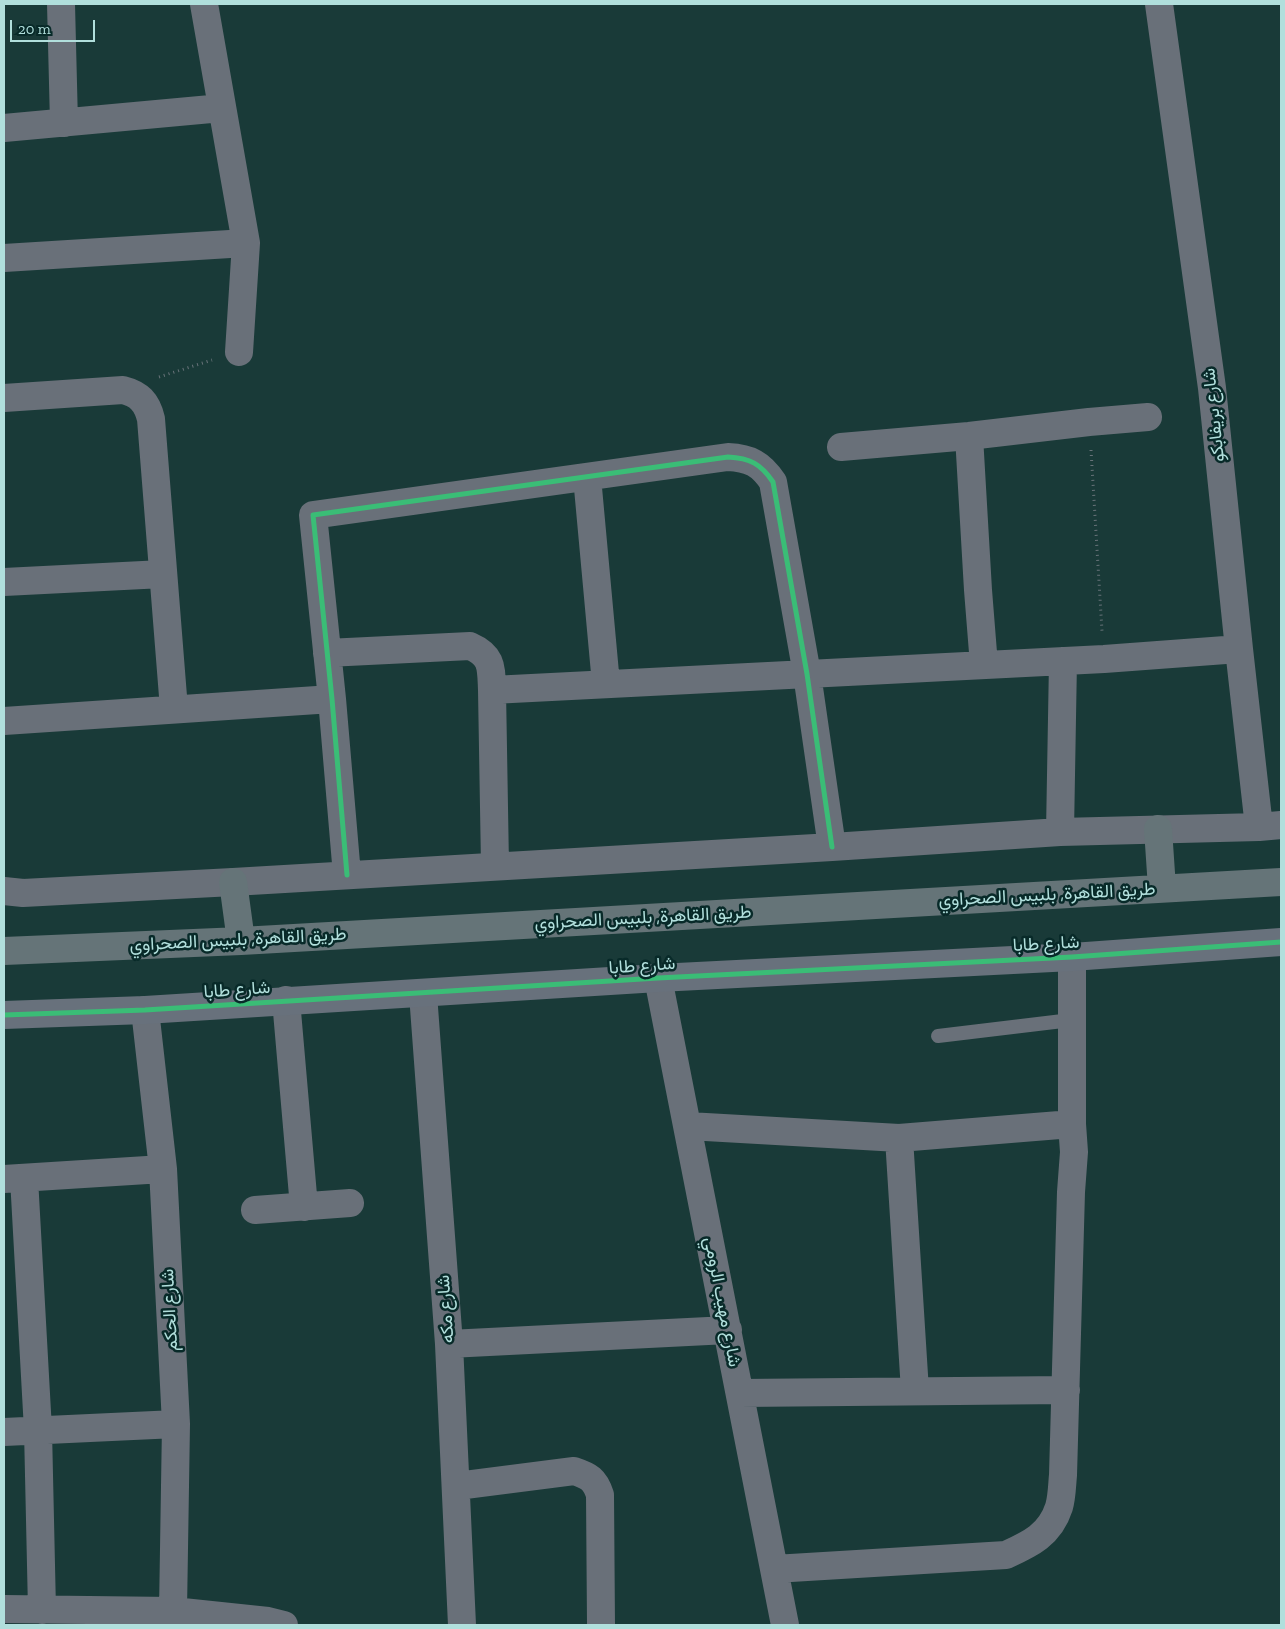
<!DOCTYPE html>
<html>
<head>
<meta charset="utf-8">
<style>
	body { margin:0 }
	#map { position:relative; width:1285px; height:1629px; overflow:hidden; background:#193a38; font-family:"Zilla Slab",serif }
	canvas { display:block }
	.frame { position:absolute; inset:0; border:5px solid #b1dfdc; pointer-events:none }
	.scale { position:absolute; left:10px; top:20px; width:85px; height:22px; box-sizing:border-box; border:2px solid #b1dfdc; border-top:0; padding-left:6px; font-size:15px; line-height:18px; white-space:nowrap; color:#b1dfdc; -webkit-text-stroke:4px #082a29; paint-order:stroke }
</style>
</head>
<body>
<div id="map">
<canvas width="1285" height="1629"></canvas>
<div class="frame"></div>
<div class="scale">20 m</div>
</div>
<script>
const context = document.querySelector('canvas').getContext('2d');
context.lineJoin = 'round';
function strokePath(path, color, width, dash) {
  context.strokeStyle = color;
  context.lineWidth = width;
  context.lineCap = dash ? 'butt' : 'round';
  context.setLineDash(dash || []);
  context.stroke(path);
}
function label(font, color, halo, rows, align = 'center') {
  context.font = font + ' "Zilla Slab",Vazirmatn,serif';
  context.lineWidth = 5;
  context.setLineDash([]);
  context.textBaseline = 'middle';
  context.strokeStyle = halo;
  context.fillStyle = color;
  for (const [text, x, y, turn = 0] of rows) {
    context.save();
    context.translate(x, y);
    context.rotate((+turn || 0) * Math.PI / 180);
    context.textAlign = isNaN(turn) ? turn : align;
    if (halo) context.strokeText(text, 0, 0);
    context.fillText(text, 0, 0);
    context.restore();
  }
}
strokePath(new Path2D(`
	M159,377L212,360
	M1091,450L1102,631`), '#687379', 3, [1, 4]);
strokePath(new Path2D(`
	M938,1036L1071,1020`), '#697079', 14);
strokePath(new Path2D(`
	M61,4L64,123
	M204,4L246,243L239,352
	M1159,4L1212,388L1239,649L1259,827
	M4,128L222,108
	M4,258L246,243
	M4,398L123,390C139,394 147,402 151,419L174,709
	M969,436L978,590L984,665
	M841,447L969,436L1089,422L1148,417
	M587,477L606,684
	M4,582L163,574
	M327,653L470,646C493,656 491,668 492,690L495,866
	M492,690L1104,659L1239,649
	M4,721L332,699
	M1060,832L1063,661
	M347,875L332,699L313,515L728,457C750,458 761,464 773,482L807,674L832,847
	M4,891L23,893L233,882L832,847L1060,832L1259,827L1281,825
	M1072,957V1124
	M658,978L785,1625
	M423,994L449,1344L462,1625
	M286,1000L304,1207
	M145,1010L163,1169L176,1424L173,1611
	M688,1126L899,1138L1072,1124L1074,1152L1071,1192L1063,1475C1062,1485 1062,1497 1059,1507C1050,1535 1030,1544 1006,1555L774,1569
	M899,1138L915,1391
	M24,1178L38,1430L42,1610
	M4,1179L163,1169
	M255,1210L350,1203
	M449,1344L728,1330
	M740,1393L1066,1390
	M4,1432L176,1424
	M457,1486L574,1471C589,1476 595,1479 600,1495L601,1625
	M4,1609L173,1611L268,1621L284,1625`), '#697079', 28);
strokePath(new Path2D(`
	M4,1015L145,1010L658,978L1072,957L1281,942`), '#68717c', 28);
strokePath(new Path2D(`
	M1158,829L1162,888
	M233,882L241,941
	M4,951L241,941L1281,882`), '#657478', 28);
strokePath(new Path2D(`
	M347,875L332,699L313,515L728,457C750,458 761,464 773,482L807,674L832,847
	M4,1015L145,1010L658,978L1072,957L1281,942`), '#3abd76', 5);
label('18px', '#b1dfdc', '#082a29', [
	["شارع بريفابكو",1214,415,-96],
	["طريق القاهرة, بلبيس الصحراوي",1047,895,-3],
	["طريق القاهرة, بلبيس الصحراوي",643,918,-3],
	["طريق القاهرة, بلبيس الصحراوي",238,940,-3],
	["شارع طابا",1046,944,-3],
	["شارع طابا",642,966,-4],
	["شارع طابا",237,990,-4],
	["شارع مهيب الرومي",722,1302,79],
	["شارع مكه",446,1309,-94],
	["شارع الحكم",170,1310,-93]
]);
</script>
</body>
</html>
